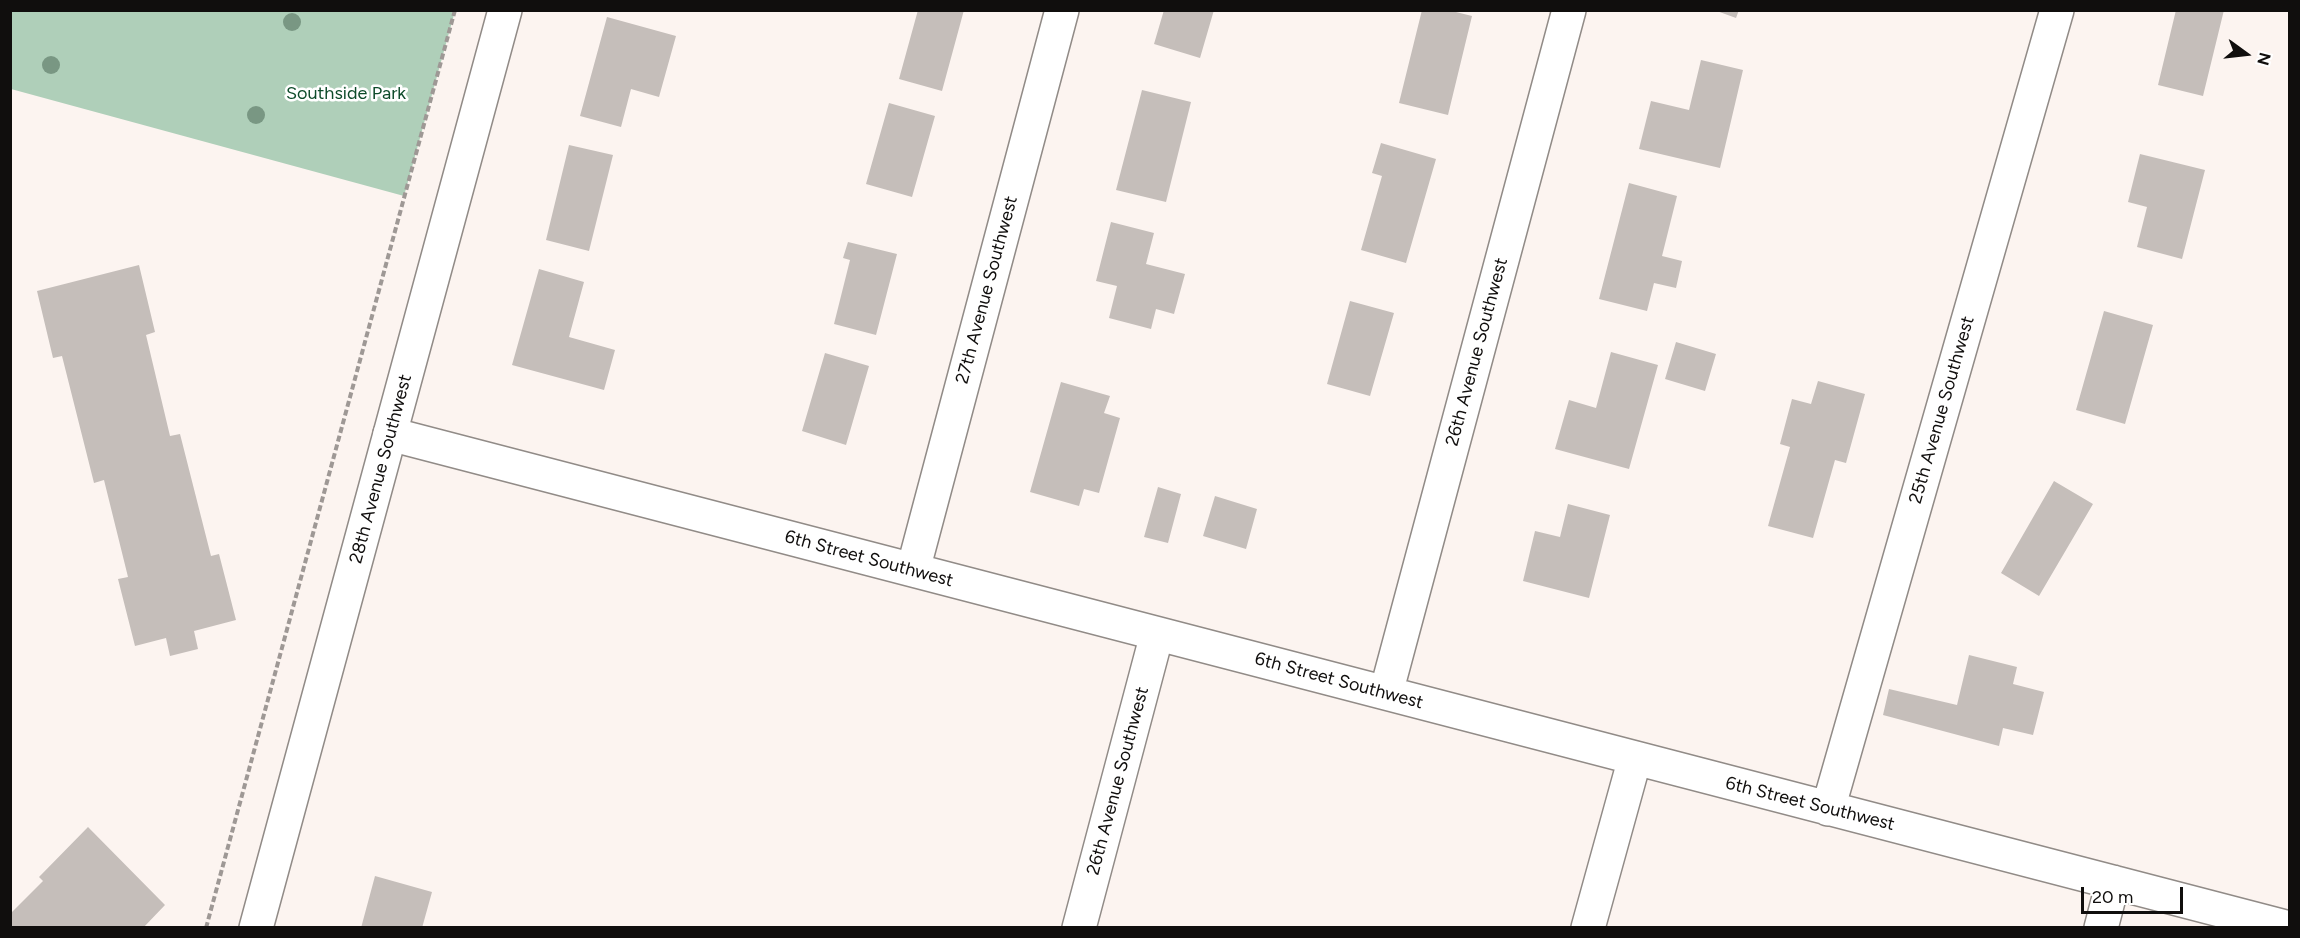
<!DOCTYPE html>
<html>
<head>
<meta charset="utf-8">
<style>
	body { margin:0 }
	#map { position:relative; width:2300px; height:938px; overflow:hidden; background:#fcf4f0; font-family:Figtree,sans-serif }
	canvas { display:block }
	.frame { position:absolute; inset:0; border:12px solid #100e0d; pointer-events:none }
	.north { position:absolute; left:2216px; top:24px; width:60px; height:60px; -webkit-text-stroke:4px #fff; paint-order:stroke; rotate:105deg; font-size:16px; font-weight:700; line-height:24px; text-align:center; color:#100e0d }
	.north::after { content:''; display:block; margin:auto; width:21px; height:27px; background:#100e0d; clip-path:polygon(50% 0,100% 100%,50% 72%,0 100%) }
	.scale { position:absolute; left:2081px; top:887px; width:102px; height:27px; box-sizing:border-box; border:3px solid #100e0d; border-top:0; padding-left:8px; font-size:18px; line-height:21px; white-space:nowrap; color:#100e0d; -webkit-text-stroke:4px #fff; paint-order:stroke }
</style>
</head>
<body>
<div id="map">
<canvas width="2300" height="938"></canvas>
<div class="frame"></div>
<div class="north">N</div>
<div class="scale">20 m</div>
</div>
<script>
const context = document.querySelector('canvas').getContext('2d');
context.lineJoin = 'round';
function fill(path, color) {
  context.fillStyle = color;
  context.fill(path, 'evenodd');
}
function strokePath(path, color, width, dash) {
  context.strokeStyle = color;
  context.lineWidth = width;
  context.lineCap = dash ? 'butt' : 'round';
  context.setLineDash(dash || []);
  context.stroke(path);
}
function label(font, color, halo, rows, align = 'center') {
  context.font = font + ' Figtree,sans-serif';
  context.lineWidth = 5;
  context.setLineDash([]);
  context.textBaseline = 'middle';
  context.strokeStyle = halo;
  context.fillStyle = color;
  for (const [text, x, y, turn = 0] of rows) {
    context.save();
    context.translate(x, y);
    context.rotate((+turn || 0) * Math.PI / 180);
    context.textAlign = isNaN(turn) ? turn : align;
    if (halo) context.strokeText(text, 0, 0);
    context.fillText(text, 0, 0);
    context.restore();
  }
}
fill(new Path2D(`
	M10,11L11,10L455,11L404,196L11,89Z`), '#afcfb9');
fill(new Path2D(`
	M918,10H964L942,91L899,79Z
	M1164,10H1214L1200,58L1154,44Z
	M1422,10H1448L1472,16L1448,115L1399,103Z
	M1714,10H1739L1736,18Z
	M2176,10H2224L2203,96L2158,85Z
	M607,17L676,36L659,97L631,89L621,127L580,116Z
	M1701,60L1743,70L1720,168L1639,149L1651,101L1689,110Z
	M1142,90L1191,102L1166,202L1116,190Z
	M889,103L935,116L912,197L866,184Z
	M1381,143L1436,159L1406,263L1361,250L1382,176L1372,173Z
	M569,145L613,155L589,251L546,240Z
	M2140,154L2205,170L2182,259L2137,247L2147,207L2128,202Z
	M1629,183L1677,196L1662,256L1682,261L1676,288L1654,283L1647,311L1599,299Z
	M1111,222L1154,233L1146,264L1185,274L1174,314L1156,309L1151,329L1109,318L1117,286L1096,281Z
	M848,242L897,254L876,335L834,324L850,260L843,258Z
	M139,265L155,332L146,335L170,436L180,434L211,556L219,554L236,620L194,631L198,649L170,656L166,638L135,646L118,579L128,577L104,480L94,483L62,356L53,358L37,291Z
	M539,269L584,282L569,337L615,350L604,390L512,365Z
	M1350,301L1394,313L1370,396L1327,384Z
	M2104,311L2153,325L2125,424L2076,410Z
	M1676,342L1716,354L1705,391L1665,379Z
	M1611,352L1658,365L1629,469L1555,449L1569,400L1596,408Z
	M825,353L869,366L846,445L802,431Z
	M1818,381L1865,394L1846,463L1835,460L1813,538L1768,526L1790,447L1780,444L1792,399L1811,404Z
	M1061,382L1110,396L1104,413L1120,418L1099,493L1084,489L1079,506L1030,492Z
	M2054,481L2093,504L2039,596L2001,573Z
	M1158,487L1181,494L1168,543L1144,537Z
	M1215,496L1257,509L1246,549L1203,536Z
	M1568,504L1610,515L1589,598L1523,581L1535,531L1560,537Z
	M1969,655L2017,667L2013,684L2044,692L2033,735L2003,728L1999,746L1883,715L1889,689L1957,705Z
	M88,827L165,905L143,928H10V914L43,881L39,877Z
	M375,876L432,892L422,928H361Z`), '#c5beba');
const minor = new Path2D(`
	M390,434L2289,928
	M913,570L1062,10
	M1386,693L1569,10
	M1828,809L2057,10
	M1079,928L1157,634
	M1588,928L1635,758
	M2101,928L2113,882`);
const tertiary = new Path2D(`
	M256,928L505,10`);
strokePath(minor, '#918b87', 36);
strokePath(tertiary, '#918b87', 36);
strokePath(new Path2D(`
	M206,928L455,10`), '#9e9895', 4, [6, 3]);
strokePath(minor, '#fff', 33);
strokePath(tertiary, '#fff', 33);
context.fillStyle = '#799783';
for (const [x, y] of [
	[292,22],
	[51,65],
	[256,115]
]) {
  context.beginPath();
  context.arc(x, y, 9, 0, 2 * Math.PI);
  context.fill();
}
label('18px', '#0d4b2a', '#fff', [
	["Southside Park",346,94]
]);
label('18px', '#100e0d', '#fff', [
	["27th Avenue Southwest",987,290,-75],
	["26th Avenue Southwest",1477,352,-75],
	["25th Avenue Southwest",1942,410,-74],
	["28th Avenue Southwest",381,469,-75],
	["6th Street Southwest",869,559,15],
	["6th Street Southwest",1339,681,15],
	["26th Avenue Southwest",1118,781,-75],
	["6th Street Southwest",1810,804,14]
]);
</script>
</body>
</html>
